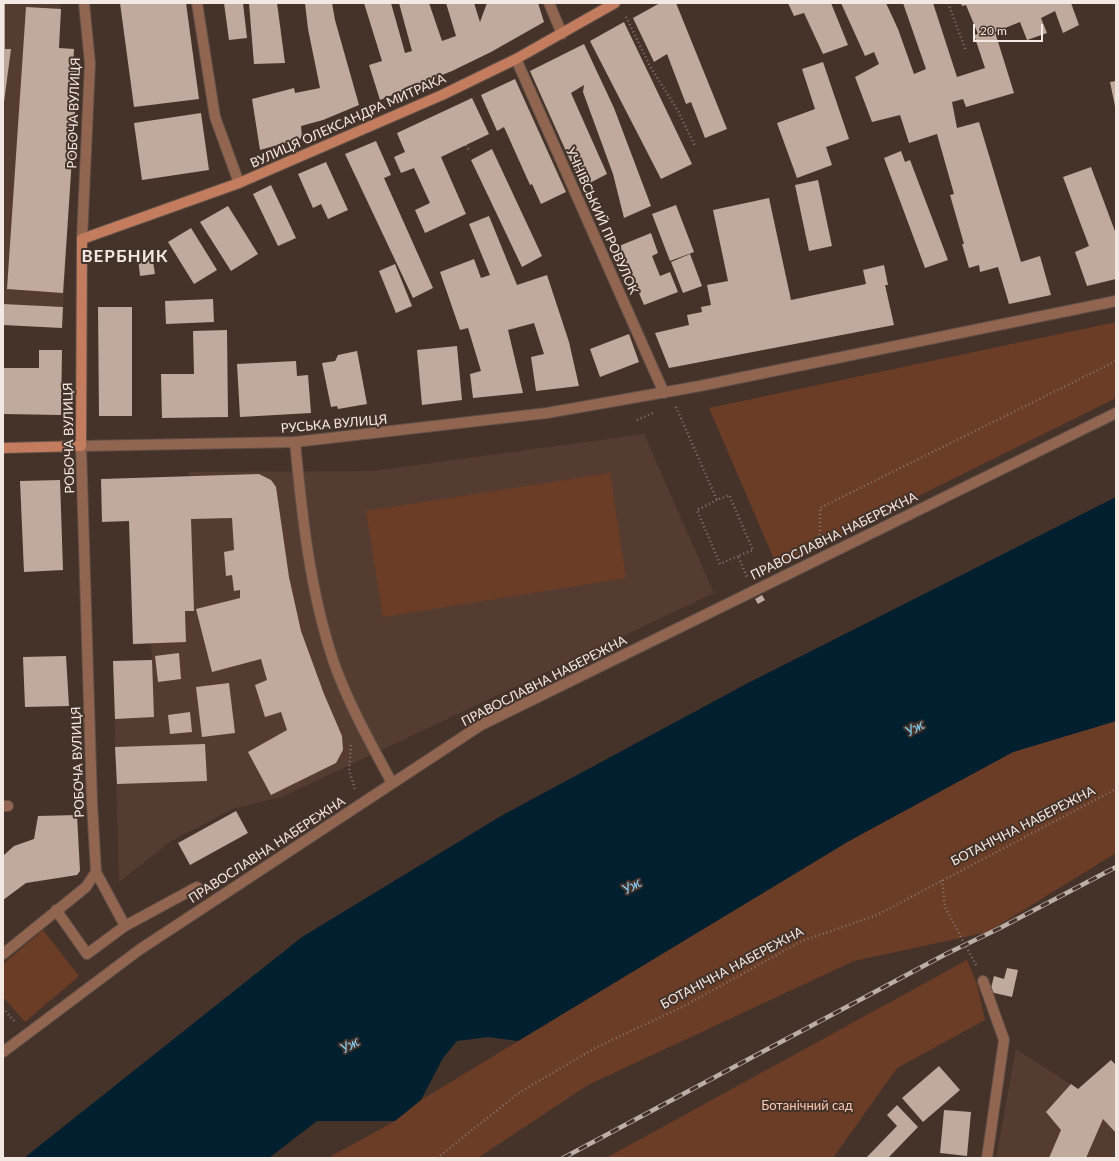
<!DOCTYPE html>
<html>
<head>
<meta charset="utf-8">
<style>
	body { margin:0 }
	#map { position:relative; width:1119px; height:1161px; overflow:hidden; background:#45332a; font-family:Lato,sans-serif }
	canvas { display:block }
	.frame { position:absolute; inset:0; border:4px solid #f4e8e2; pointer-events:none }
	.scale { position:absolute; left:973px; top:24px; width:70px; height:18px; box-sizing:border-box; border:2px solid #f4e8e2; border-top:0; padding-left:5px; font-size:12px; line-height:14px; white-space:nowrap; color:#f4e8e2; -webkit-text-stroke:3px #45332a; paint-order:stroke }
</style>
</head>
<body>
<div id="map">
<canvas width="1119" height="1161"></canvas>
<div class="frame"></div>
<div class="scale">20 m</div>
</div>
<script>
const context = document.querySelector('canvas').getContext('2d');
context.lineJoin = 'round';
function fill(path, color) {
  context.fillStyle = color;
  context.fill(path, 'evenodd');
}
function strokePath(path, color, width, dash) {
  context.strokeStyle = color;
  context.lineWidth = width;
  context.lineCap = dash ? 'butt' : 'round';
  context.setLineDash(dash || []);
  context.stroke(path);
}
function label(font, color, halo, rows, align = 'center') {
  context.font = font + ' Lato,sans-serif';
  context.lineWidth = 4;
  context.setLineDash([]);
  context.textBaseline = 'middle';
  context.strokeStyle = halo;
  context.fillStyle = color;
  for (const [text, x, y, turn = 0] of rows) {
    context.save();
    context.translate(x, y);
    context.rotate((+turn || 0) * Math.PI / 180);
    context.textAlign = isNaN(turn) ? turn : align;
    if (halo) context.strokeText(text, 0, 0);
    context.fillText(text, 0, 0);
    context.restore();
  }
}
fill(new Path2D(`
	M3,3H59L61,9L58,65L78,67L63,307L3,304Z
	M644,434L714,593L282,797L235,808L171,841L119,882L113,661L152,660L151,643L186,642L185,611L191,519L189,472L373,471Z
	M1016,1049L1078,1089L1116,1133V1158H996Z`), '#543c31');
fill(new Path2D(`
	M1116,322V398L777,566L709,408Z
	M610,473L626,578L383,617L366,511Z
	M1116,721V853L988,932L854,961L588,1085L478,1158H328L395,1121L421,1100L849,841L1013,752Z
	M43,930L79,976L25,1022L3,997V964Z
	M967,960L977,984L985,1020L897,1068L833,1158H606Z`), '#6c3d26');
fill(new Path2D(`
	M1116,497V721L1013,752L849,841L518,1041L488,1037L457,1041L443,1058L421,1100L395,1121H317L269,1158H24L302,937L501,816L748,683Z`), '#002030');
fill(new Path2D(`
	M3,3H5V49H11L4,102Z
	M120,3H186L199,99L134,107Z
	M224,3H243L247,38L229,40Z
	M249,3H277L285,63L254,64Z
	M305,3H332L335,20L359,105L323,120L301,126L302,138L260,150L252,99L294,88L295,93L320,88L308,29Z
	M364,3H391L405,53L412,51L399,3H429L442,41L456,36L446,3H474L480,22L487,3H538L544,22L491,52L452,71L380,100L369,65L382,61Z
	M660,3H676L727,129L705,138L691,102L686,104L667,54L654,62L633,18Z
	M788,3H831L848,45L823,54L804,13L794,16Z
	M841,3H886L898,29L914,74L926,69L903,3H933L957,77L985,68L974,35L978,34L966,5L962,6L961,3H1071L1079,25L1063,33L1055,11L1041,18L1047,33L1027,40L1020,22L995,32L1014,93L966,107L963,99L952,102L957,128L979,122L1021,262L1040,256L1051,295L1009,304L998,267L980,272L979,265L969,268L962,244H964L950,195L954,194L937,134L909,143L900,115L872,122L855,77L879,64L874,52L865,56Z
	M26,7L61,9L59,48L74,49L73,66L78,67L63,293L7,289Z
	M624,22L692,164L661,179L590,41Z
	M584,44L614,108L651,206L624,218L613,174L583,92L584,85L571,93L607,174L582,187L530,71Z
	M823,62L849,139L826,147L832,165L797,178L777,123L815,109L802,69Z
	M515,79L566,192L541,204L532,184L530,185L504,127L497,131L481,95Z
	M1116,81V106H1115L1110,82Z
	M472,98L489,134L441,157L466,214L425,233L415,210L430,203L414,168L401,173L394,157L405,152L397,133Z
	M201,113L209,170L142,180L134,123Z
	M376,141L391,175L384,178L433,288L413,298L345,154Z
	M492,149L542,256L522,267L471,160Z
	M901,151L905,162L910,160L948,260L925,268L884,158Z
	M326,162L348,210L328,219L321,204L313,208L298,174Z
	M1091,167L1116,234V279L1087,286L1075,252L1089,246L1063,177Z
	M818,180L832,246L809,251L795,185Z
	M271,185L296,238L278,246L253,194Z
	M769,198L791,300L866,284L863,270L884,265L888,285H885L894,325L669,368L655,333L689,325L687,315L702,312L701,307L711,305L707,285L728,281L713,210Z
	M676,205L694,252L670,261L652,214Z
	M228,206L258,254L231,271L200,222Z
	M489,216L517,285L547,275L569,342L579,386L536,391L531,357L544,354L534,323L508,330L523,393L473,398L470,374L481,371L468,328L460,330L440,272L474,259L481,278L490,275L469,224Z
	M191,228L217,270L194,284L168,242Z
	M651,233L658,253L652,256L660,276L670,272L678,292L644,305L619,246Z
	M690,254L702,286L683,293L671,262Z
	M152,255L155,274L140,276L138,257Z
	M395,264L412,306L396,313L379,271Z
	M213,299L214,322L166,324L165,301Z
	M3,304L63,307L62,328L3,325Z
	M98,307H132V416H99Z
	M227,330L228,417L162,418L161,374H194L193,331Z
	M629,334L639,362L600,377L590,349Z
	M457,346L462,400L422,405L417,350Z
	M39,350H62L61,415L4,414V368H39Z
	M357,351L367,404L338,409L337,406L331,407L322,363L335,361L338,355Z
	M296,361L297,376L308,375L311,413L240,417L237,364Z
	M259,474L271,480L276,487L289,577L301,631L324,694L342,736L343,750L336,763L271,795L248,752L287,730L281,712L265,717L255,685L267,680L261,659L212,672L196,609L240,598V590L234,591L232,575L226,576L224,552L234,550L232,518L191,519L194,611H185L186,642L133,644L129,521L102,522L101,479Z
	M60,480L63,570L24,572L20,481Z
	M762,595L765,600L758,604L755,599Z
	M179,653L181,679L158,682L155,656Z
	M66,656L69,706L25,707L23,657Z
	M152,660L154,717L115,719L113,661Z
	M229,683L235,733L202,737L196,687Z
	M190,712L192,732L170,734L168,715Z
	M205,744L207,781L117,784L115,747Z
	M236,811L248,833L190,865L178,843Z
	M77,815L80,871L77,875L26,883L3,900V853L4,855L14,846L34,839L38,816Z
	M1007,968L1018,970L1012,997L990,992L994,976L1004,979Z
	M1111,1060L1116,1065V1133L1103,1119L1086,1158H1049L1061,1130L1046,1112L1071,1084L1078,1089Z
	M939,1066L960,1090L923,1122L902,1098Z
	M897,1105L918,1127L888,1158H866L897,1126L887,1115Z
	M944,1110L971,1112L967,1156L940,1153Z`), '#bfaa9d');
const lane = new Path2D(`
	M197,3L215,117L239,183
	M549,3L562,34
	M295,442C302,516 310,592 334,663C349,705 371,744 392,783
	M3,806H8
	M96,872L125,926L197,887
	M56,910L87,954L125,926`);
const street = new Path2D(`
	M516,59L664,393
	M82,239L90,63L84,3
	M3,954L86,887L96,872L92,803L81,446L295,442L547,413L700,386L1116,301
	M983,981L1004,1040L987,1158
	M3,1052L139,950L481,725L1116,413`);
const secondary = new Path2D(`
	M3,448L81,446L82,239L239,183L442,95L516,59L615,3`);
strokePath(lane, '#615047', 12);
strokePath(street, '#615047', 12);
strokePath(secondary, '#615047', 12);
strokePath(new Path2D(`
	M948,3L966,51
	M626,17L650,66L678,111L695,146
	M466,145L470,152
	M676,407L717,500L729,495L753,550L738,556L747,577
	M637,420L653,413
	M717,500L697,510L720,564L738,556
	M820,539V508L1116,361
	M351,745L349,770L355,789
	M942,880L945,907L977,967
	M3,1008L15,1022
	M437,1158L520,1092L597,1047L684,1006L802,941L877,915L1116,789`), '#86766e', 2.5, [1, 3]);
strokePath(lane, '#926551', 10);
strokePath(street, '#926551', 10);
strokePath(secondary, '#c37d5e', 10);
const rail = new Path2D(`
	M563,1158L946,954L1000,928L1116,867`);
strokePath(rail, '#bdafa8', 4.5);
strokePath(rail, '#45332a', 3, [9]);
label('13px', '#f4e8e2', '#45332a', [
	["РОБОЧА ВУЛИЦЯ",74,113,-88],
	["ВУЛИЦЯ ОЛЕКСАНДРА МИТРАКА",348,121,-24],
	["УЧНІВСЬКИЙ ПРОВУЛОК",602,221,66],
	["РУСЬКА ВУЛИЦЯ",334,424,-5],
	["РОБОЧА ВУЛИЦЯ",69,438,-91],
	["ПРАВОСЛАВНА НАБЕРЕЖНА",834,536,-26],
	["ПРАВОСЛАВНА НАБЕРЕЖНА",544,681,-27],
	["РОБОЧА ВУЛИЦЯ",78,762,-92],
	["БОТАНІЧНА НАБЕРЕЖНА",1023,826,-27],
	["ПРАВОСЛАВНА НАБЕРЕЖНА",267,850,-33],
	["БОТАНІЧНА НАБЕРЕЖНА",732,968,-28]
]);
label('13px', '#fdc8b0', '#45332a', [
	["Ботанічний сад",807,1106]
]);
label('italic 14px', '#87d1f8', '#45332a', [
	["Уж",915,728,-29],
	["Уж",632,886,-29],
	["Уж",350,1045,-29]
]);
context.letterSpacing = '1px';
label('bold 17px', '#f4e8e2', '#45332a', [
	["ВЕРБНИК",125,257]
]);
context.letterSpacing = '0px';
</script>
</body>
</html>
